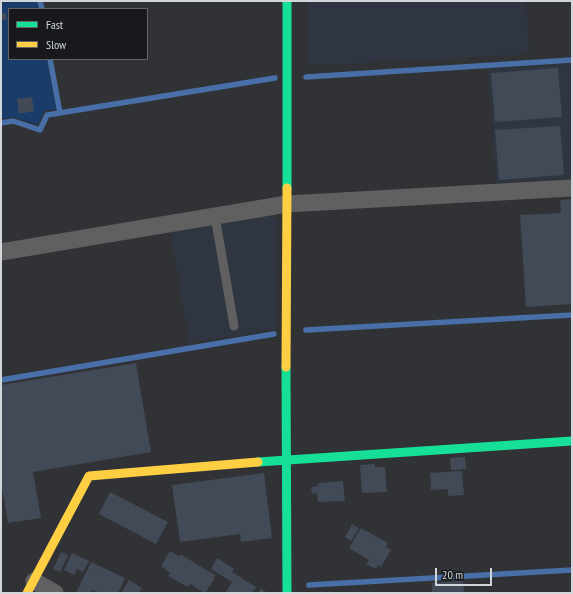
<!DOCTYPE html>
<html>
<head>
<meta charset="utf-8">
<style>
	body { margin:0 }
	#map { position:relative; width:573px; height:594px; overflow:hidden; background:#303235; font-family:"PT Sans Narrow",sans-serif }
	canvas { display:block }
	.frame { position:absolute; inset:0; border:2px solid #d2d5d9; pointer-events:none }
	.legend { position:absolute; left:8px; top:8px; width:140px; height:52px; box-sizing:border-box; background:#17191c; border:1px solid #626468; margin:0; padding:5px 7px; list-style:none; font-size:12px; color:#d2d5d9 }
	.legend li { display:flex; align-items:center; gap:8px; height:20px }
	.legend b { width:20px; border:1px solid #626468 }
	.scale { position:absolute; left:435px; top:568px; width:57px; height:18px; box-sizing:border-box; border:2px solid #d2d5d9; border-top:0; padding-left:5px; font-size:12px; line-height:14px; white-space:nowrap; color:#d2d5d9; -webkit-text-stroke:3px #17191c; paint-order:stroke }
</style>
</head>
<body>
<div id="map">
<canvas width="573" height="594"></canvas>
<div class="frame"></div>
<ul class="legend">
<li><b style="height:5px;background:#16e098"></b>Fast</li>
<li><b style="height:5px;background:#ffcf43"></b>Slow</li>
</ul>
<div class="scale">20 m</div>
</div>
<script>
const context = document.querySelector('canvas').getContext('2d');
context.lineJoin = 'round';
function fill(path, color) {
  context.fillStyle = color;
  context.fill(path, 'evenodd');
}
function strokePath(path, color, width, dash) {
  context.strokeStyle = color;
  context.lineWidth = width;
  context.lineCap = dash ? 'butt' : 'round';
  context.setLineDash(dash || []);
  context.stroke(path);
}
fill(new Path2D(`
	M307,1H526L529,54L307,66Z
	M572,64V179L496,183L488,69Z
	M269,214L278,221L276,329L189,343L170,230Z`), '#2f3641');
fill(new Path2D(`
	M1,1H37L38,9H9V59H47L56,109L44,111L38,125L12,117L1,119Z`), '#1a3c6b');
strokePath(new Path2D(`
	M40,1L42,9
	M50,59L60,113
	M306,77L572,60
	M1,123L13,121L40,130L47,115L275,78
	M306,330L572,315
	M1,380L274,334
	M309,585L572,570`), '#496fa8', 5.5);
fill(new Path2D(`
	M1,13H6L7,19L1,20Z
	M558,68L562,117L495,122L491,73Z
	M32,97L34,111L19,114L17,99Z
	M560,126L564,175L499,180L495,130Z
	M572,199V304L526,307L520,215L561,213L560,200Z
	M136,363L151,452L33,472L41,518L8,523L1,482V385Z
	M465,457L466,469L451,470L450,458Z
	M375,464V467H385L387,492L362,493L360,465Z
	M462,471L464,495L448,496V489L431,490L430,473Z
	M264,473L272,538L241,542L240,534L180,542L172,485Z
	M343,481L345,501L318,502L317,493L312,494L311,487L318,486V483Z
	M110,492L168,522L156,544L99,514Z
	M352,524L359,528L351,541L345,537Z
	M361,528L388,543L386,547L391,550L381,567L378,565L376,569L366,564L369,560L349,548Z
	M170,551L179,556L180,554L215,575L213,578H215L205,593L190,584L188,587L168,576L170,573L161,566Z
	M61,552L68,555L60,572L53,569Z
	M72,553L89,561L83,572L77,569L74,575L64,570Z
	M217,558L234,569L232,572L256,587L252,593H228L226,592L232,582L211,569Z
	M91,562L125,578L118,593H99L92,590L91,593H76Z
	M129,580L142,588L139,593H121Z
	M463,581L464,593H432V583Z
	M261,589L268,593H258Z`), '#424a57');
strokePath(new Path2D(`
	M215,216L234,326`), '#606061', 9);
strokePath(new Path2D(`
	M1,252L287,204L572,188
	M34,581L55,593`), '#606061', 17);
strokePath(new Path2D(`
	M287,188V1
	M286,367L287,593
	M258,462L572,441`), '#16e098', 9);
strokePath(new Path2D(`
	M286,367L287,188
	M27,593L89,476L258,462`), '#ffcf43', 9);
</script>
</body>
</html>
